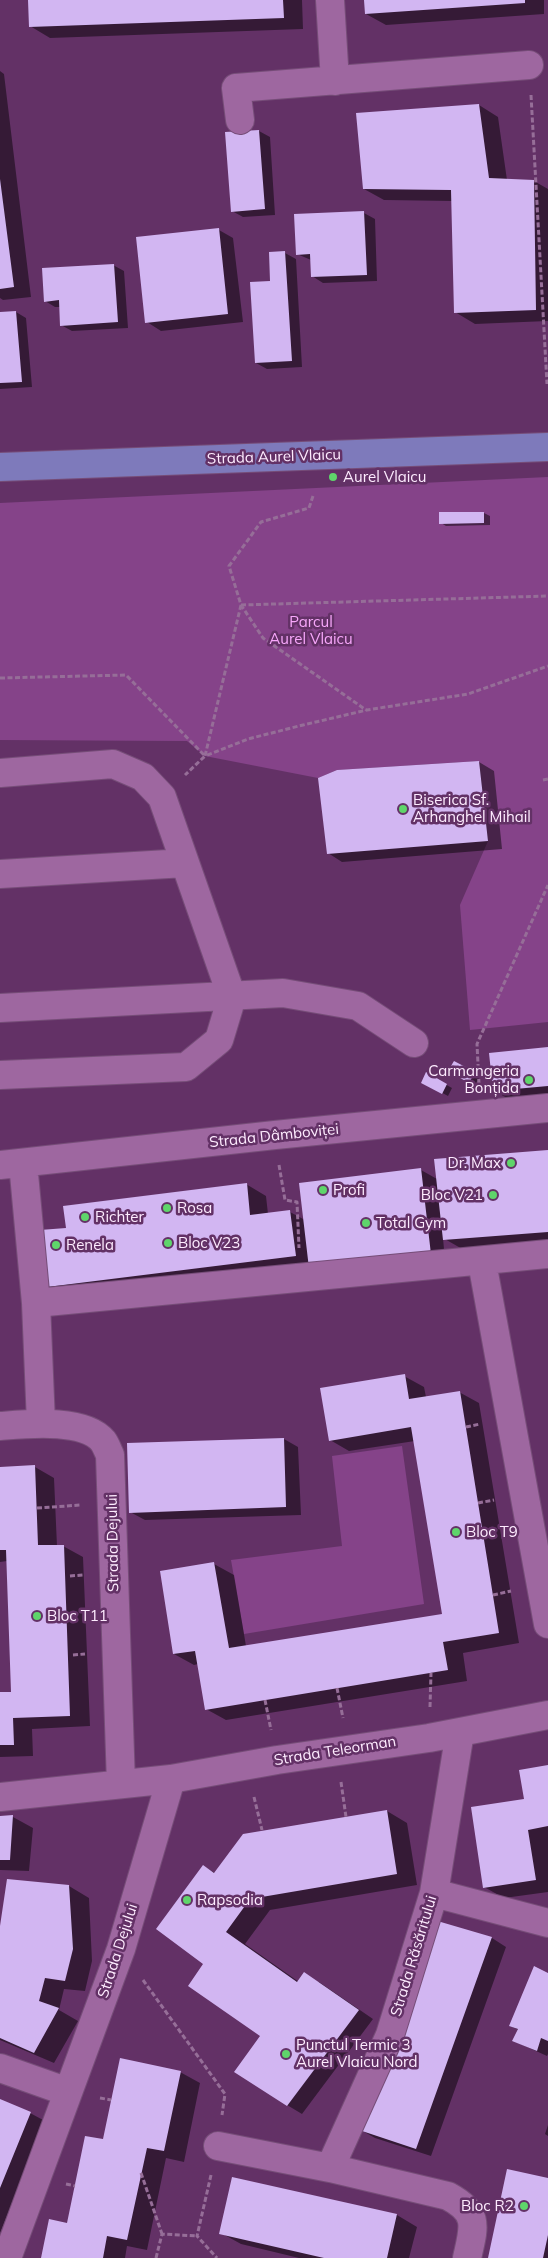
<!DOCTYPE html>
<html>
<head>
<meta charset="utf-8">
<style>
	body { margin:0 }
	canvas { display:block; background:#633166 }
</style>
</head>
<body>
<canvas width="548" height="2258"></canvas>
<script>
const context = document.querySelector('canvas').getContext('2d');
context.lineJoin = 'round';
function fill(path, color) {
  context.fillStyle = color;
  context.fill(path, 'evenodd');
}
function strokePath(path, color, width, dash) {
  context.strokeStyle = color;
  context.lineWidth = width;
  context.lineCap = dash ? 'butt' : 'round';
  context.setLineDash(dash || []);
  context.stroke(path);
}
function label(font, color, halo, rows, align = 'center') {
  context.font = font + ' Mulish,sans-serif';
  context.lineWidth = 5;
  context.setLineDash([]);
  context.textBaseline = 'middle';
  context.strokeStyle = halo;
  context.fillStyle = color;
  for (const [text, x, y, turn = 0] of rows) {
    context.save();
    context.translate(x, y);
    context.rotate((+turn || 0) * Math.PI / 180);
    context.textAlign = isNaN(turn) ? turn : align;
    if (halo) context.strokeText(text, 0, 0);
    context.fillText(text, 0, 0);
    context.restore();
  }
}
fill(new Path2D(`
	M548,477V1022L470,1030L460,905L488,841L479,761L337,770L318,778L205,756L187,741L0,740V503Z
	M402,1446L424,1604L244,1634L231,1560L342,1546L332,1456Z`), '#854389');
fill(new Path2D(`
	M29,0H302L303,29L50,38L30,26Z
	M365,0H544V14L386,25L366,14Z
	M0,71L4,74L31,297L3,300L0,298Z
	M479,105L498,117L507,180L534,181L548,189V321L475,324L455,312L452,201L384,200L364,189Z
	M259,131L270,137L275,215L243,217L232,211Z
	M364,213L375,219L377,281L323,283L312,276L311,260L297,254L295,215Z
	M219,230L233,238L243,322L161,331L147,322Z
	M285,253L296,259L302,367L267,369L256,363L272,282Z
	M113,265L124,271L128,328L72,331L61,325L60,307H55L45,301Z
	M16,312L26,318L32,387L0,389V313Z
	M441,513H484L490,516V525L446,526L441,523Z
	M479,762L494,771L502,849L342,862L328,853Z
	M548,1048V1095L509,1099L494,1091Z
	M455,1063L480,1076L475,1085L450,1071Z
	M427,1074L452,1088L448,1096L422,1082Z
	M548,1151V1244L464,1250L443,1238L446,1271L68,1297L48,1286L67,1229L246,1184L266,1196L268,1214L290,1212L305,1220L421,1170L437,1179Z
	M404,1376L424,1387L426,1397L459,1392L479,1403L519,1643L463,1653L467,1681L226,1720L206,1709L198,1664L194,1665L174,1654L214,1564L234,1575L246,1646L443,1615L415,1441L349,1451L330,1440Z
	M284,1439L298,1447L301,1515L145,1520L130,1512Z
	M35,1467L54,1478L57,1546H63L83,1557L90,1726L32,1729L33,1756L0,1757V1694L12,1693L7,1561L0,1562V1468Z
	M548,1766V1892L504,1898L484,1887L525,1800Z
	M387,1811L407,1823L417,1885L270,1910L245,1944L299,1982H319L373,2019L302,2114L287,2105L261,2035L205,1964L203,1866L215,1873Z
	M0,1817H13L33,1828L29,1871L0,1870Z
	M69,1886L89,1898L92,1961L85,1991L64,1989L59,2010L78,2021L54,2063L0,2040V1935Z
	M435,1922L492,1938L506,1947L431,2156L375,2138L361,2130Z
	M548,1974V2054L547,2056L514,2041L519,2030L510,2026Z
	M180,2072L200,2083L184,2162L166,2158L147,2250L127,2246L125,2258H42L68,2225L104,2141Z
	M0,2101L30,2113L45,2121L0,2233Z
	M548,2125V2136L545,2134Z
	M233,2178L397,2215L417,2227L409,2258H299L241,2244L221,2233Z
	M548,2179V2258H489Z`), '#0007');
fill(new Path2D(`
	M28,0H283L284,18L29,27Z
	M364,0H525V3L365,14Z
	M479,104L489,178L534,180L536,310L454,313L451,190L363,189L356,113Z
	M259,130L265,209L231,212L225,132Z
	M0,179L14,287L0,289Z
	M364,211L367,275L311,277L310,254L296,255L294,214Z
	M219,228L228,314L145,323L136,237Z
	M285,251L292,361L255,363L250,282L270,281L269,252Z
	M114,264L118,322L60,326L59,300L44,302L42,268Z
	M16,311L22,382L0,383V312Z
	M439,512H484V523L439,524Z
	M479,761L488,841L327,854L318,778L337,770Z
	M548,1047V1086L493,1091L489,1053Z
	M454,1061L475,1072L469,1083L448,1071Z
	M426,1072L447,1084L442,1094L421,1083Z
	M548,1150V1232L443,1240L434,1159Z
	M421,1168L432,1263L310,1277L299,1183Z
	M247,1183L250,1215L290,1210L296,1256L47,1287L40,1230L66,1228L63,1206Z
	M405,1374L409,1399L460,1391L499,1633L443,1642L448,1670L205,1710L195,1651L173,1654L160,1571L214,1562L229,1648L442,1614L411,1427L329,1441L320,1388Z
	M284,1438L286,1507L129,1513L127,1443Z
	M35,1465L38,1545H64L70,1716L13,1718L14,1745H0V1692H11L6,1550H0V1467Z
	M548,1765V1826L528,1830L536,1880L483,1888L471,1807L524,1799L519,1770Z
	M387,1810L397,1874L250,1899L226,1932L297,1982L304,1972L359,2010L287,2106L234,2072L260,2036L188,1986L203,1964L156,1929L203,1865L214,1873L243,1834Z
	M13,1815L10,1860H0V1816Z
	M7,1879L69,1885L73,1949L65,1981L45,1978L39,2001L59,2008L34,2053L0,2038V1926Z
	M434,1920L492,1937L416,2149L359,2130Z
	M534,1966L548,1973V2041L541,2038L537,2051L512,2041L518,2029L509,2026Z
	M120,2058L181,2071L164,2151L147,2148L127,2240L107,2236L103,2258H41L49,2219L67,2223L85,2136L103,2139Z
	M0,2099L31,2112L0,2188Z
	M507,2169L548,2178V2235L543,2258H488Z
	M232,2177L397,2214L387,2258H324L219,2234Z`), '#d2b6f2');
const minor = new Path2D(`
	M330,0L335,81
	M240,120L236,88L529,65
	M0,773L113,764L143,777L162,797L232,997L219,1040L186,1067L0,1075
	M0,874L185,863
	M0,1008L283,993L358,1006L414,1043
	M23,1163L36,1303L548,1254
	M0,1165L275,1135L548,1108
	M482,1262L548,1624
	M36,1303L41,1423
	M0,1426C27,1424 84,1418 103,1441C106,1445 108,1451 110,1455L121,1784
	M460,1732L434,1893L390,2035L330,2168L448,2196C480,2213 474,2227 467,2258
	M0,1797L171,1779L277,1760L429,1738L548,1715
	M434,1893L548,1923
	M0,2068L68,2092
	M218,2146L330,2168
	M7,2258L121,1949L171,1779`);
const major = new Path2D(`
	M0,467L548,447`);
strokePath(minor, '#764d78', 30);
strokePath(major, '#764d78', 30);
strokePath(new Path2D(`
	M531,95L547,384
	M313,496L309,508L261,522L229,566L241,605L263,638L366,710
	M241,605L205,756L248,739L303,725L367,710L468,694L548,666
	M241,605L548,596
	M0,678L126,675L205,756L185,775
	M543,780L548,779
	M479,1084L477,1044L548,885
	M279,1165L285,1200L297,1202L299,1248
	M466,1427L480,1424
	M478,1503L494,1500
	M37,1508L81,1505
	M70,1576L83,1575
	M493,1595L511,1591
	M73,1655L85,1654
	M337,1688L343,1718
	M265,1700L271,1730
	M430,1707L431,1673
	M341,1782L346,1817
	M254,1797L262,1830
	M143,1980L225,2094L222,2115
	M100,2098L111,2100
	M141,2173L162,2234
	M211,2175L197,2236L217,2258
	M66,2184L75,2186
	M156,2258L162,2234L197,2236`), '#966e98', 3, [5, 2.5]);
strokePath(minor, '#9e67a0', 28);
strokePath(major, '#7e7abb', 28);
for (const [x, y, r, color] of [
	[333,477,5,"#5fd56b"],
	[403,809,5,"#5fd56b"],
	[529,1080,5,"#5fd56b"],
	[511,1163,5,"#5fd56b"],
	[323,1190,5,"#5fd56b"],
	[493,1195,5,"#5fd56b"],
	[167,1208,5,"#5fd56b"],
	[85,1217,5,"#5fd56b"],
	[366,1223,5,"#5fd56b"],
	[168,1243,5,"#5fd56b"],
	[56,1245,5,"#5fd56b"],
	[456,1532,5,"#5fd56b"],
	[37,1616,5,"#5fd56b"],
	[187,1900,5,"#5fd56b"],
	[286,2054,5,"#5fd56b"],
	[524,2206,5,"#5fd56b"]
]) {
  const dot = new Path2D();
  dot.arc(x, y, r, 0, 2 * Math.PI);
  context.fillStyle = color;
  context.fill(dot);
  strokePath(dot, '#633166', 2);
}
label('15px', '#feecff', '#633166', [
	["Strada Aurel Vlaicu",274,457,-2],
	["Strada Dâmboviței",274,1136,-6],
	["Strada Dejului",113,1543,-91],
	["Strada Teleorman",335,1751,-9],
	["Strada Dejului",118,1951,-72],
	["Strada Răsăritului",414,1956,-73]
]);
label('15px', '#feecff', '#633166', [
	["Aurel Vlaicu",343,477],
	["Biserica Sf.",413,800],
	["Arhanghel Mihail",413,817],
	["Carmangeria",519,1071,"right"],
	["Bonțida",519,1088,"right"],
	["Dr. Max",501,1163,"right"],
	["Profi",333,1190],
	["Bloc V21",483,1195,"right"],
	["Rosa",177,1208],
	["Richter",95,1217],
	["Total Gym",376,1223],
	["Bloc V23",178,1243],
	["Renela",66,1245],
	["Bloc T9",466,1532],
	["Bloc T11",47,1616],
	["Rapsodia",197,1900],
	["Punctul Termic 3",296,2045],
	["Aurel Vlaicu Nord",296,2062],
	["Bloc R2",514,2206,"right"]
], 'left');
label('15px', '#f8a7fb', '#633166', [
	["Parcul",311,622],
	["Aurel Vlaicu",311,639]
]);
</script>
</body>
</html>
